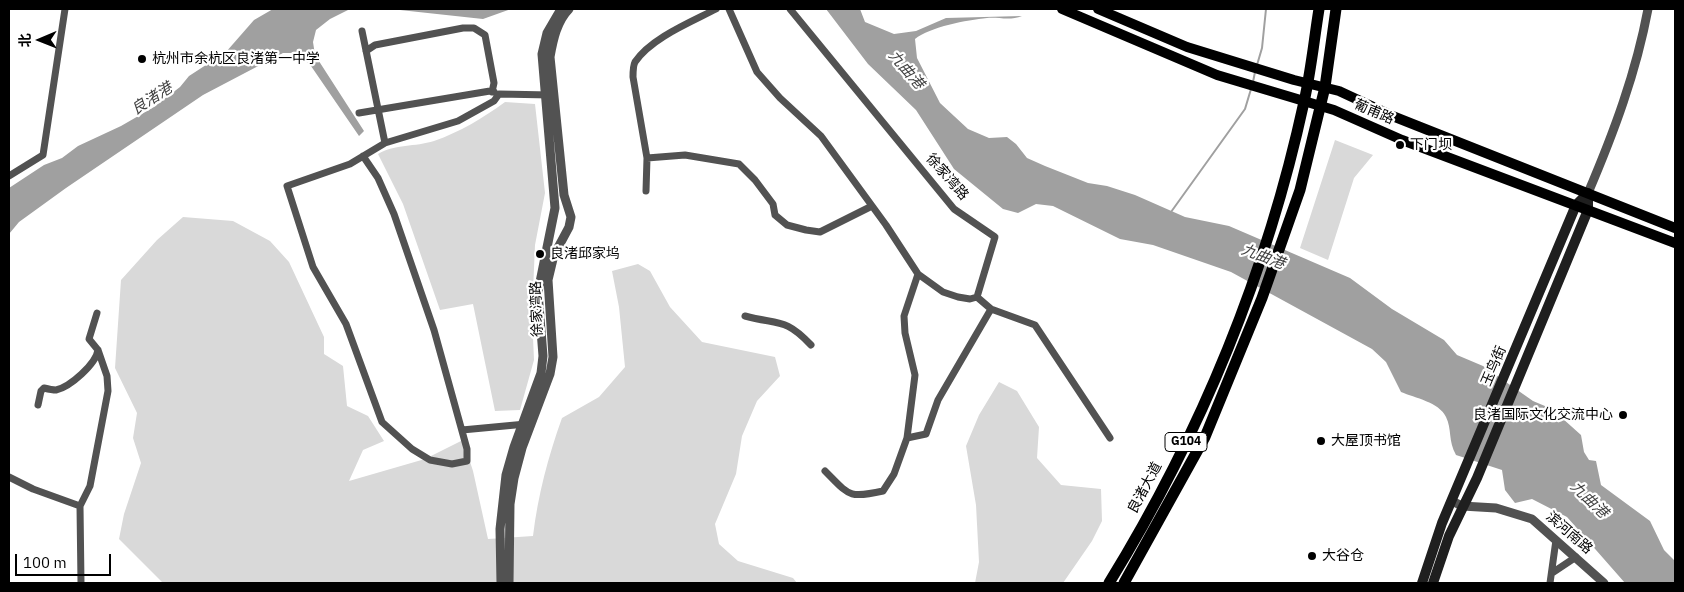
<!DOCTYPE html>
<html>
<head>
<meta charset="utf-8">
<style>
	body { margin:0 }
	#map { position:relative; width:1684px; height:592px; overflow:hidden; background:#fff; font-family:"IBM Plex Sans","Noto Sans SC",sans-serif }
	canvas { display:block }
	.frame { position:absolute; inset:0; border:10px solid #000; pointer-events:none }
	.north { position:absolute; left:15px; top:15px; width:50px; height:50px; -webkit-text-stroke:4px #fff; paint-order:stroke; rotate:269deg; font-size:14px; font-weight:700; line-height:20px; text-align:center; color:#000 }
	.north::after { content:''; display:block; margin:auto; width:18px; height:22px; background:#000; clip-path:polygon(50% 0,100% 100%,50% 72%,0 100%) }
	.scale { position:absolute; left:15px; top:554px; width:96px; height:22px; box-sizing:border-box; border:2px solid #000; border-top:0; padding-left:6px; font-size:15px; line-height:18px; white-space:nowrap; color:#000; -webkit-text-stroke:4px #fff; paint-order:stroke }
</style>
</head>
<body>
<div id="map">
<canvas width="1684" height="592"></canvas>
<div class="frame"></div>
<div class="north">北</div>
<div class="scale">100 m</div>
</div>
<script>
const context = document.querySelector('canvas').getContext('2d');
context.lineJoin = 'round';
function fill(path, color) {
  context.fillStyle = color;
  context.fill(path, 'evenodd');
}
function strokePath(path, color, width, dash) {
  context.strokeStyle = color;
  context.lineWidth = width;
  context.lineCap = dash ? 'butt' : 'round';
  context.setLineDash(dash || []);
  context.stroke(path);
}
function label(font, color, halo, rows, align = 'center') {
  context.font = font + ' "IBM Plex Sans","Noto Sans SC",sans-serif';
  context.lineWidth = 4.5;
  context.setLineDash([]);
  context.textBaseline = 'middle';
  context.strokeStyle = halo;
  context.fillStyle = color;
  for (const [text, x, y, turn = 0] of rows) {
    context.save();
    context.translate(x, y);
    context.rotate((+turn || 0) * Math.PI / 180);
    context.textAlign = isNaN(turn) ? turn : align;
    if (halo) context.strokeText(text, 0, 0);
    context.fillText(text, 0, 0);
    context.restore();
  }
}
fill(new Path2D(`
	M505,102L535,104L545,193L535,245L532,315L534,360L520,410L495,411L473,304L440,310L403,204L378,154C395,144 415,147 434,141C460,132 483,118 505,102Z
	M1335,140L1373,155L1354,178L1328,260L1300,248Z
	M183,217L233,221L270,241L289,262L324,337V354L343,366L347,406L368,416L384,441L363,450L349,481L425,459L463,440L473,471L488,539L533,536C538,495 548,457 562,418L599,397L625,367L619,307L612,271L638,264L650,271L670,307L702,342L775,357L780,376L757,401L742,436L736,474L715,524L719,544L738,561L793,578L797,583H163L119,539L124,514L141,463L133,438L137,413L115,368L121,280L157,240Z
	M999,382L1017,391L1039,427L1037,458L1061,485L1101,489L1102,521L1092,541L1063,583H975L979,562L976,505L966,446L979,415Z`), '#d9d9d9');
fill(new Path2D(`
	M273,9H511L483,19L400,10L350,9L330,19L316,30L313,42L315,55L364,131L359,136L311,66L297,53H283L203,95L66,188L19,222L9,234V188L44,165L62,158L78,146L121,126L154,107L180,87L189,76L226,52L254,20Z
	M826,9H860L865,22L894,34L916,31L946,18L1022,16C1010,21 999,17 987,18C967,20 930,27 915,39L917,58L940,103L968,129L989,138L1007,137L1016,144L1027,158L1045,166L1088,183L1107,186L1135,195L1185,217L1229,226L1350,278L1392,309L1444,340L1457,355L1483,366L1533,401L1552,409L1581,435L1584,452L1589,460L1596,461L1601,485L1650,521L1664,550L1675,561V583H1625L1567,517L1532,499L1515,503L1505,490L1502,470L1456,455C1448,441 1452,429 1446,417C1439,402 1415,398 1401,392L1386,362L1372,349L1231,272L1153,245L1120,239L1053,206L1036,204L1018,213L1003,209L954,169L916,110L868,64Z`), '#a0a0a0');
strokePath(new Path2D(`
	M1257,65L1262,48L1266,9
	M1253,82L1255,72
	M1171,212L1245,109L1251,89`), '#a0a0a0', 2);
strokePath(new Path2D(`
	M729,9L757,72L780,98L821,136L886,225L918,274L943,292L958,297L970,299L977,297L991,309L1035,325L1110,438
	M790,9L954,209L995,237L977,297
	M362,31L385,143
	M366,51L375,45L463,28H474L485,35L494,83L492,92
	M359,113L490,91L494,92
	M363,156L378,178L394,214L434,330L467,449V461L452,464L430,460L412,449L382,422L346,324L313,267L287,186L350,164L385,143L458,121L494,101L499,94L551,95
	M647,158L685,155L739,164L755,180L773,204L775,215L787,225L806,230L820,232L870,207
	M9,176L43,155L65,9
	M646,191L647,158L633,77C633,72 633,66 635,62C651,38 691,22 716,9
	M745,316C778,325 785,317 811,345
	M38,405L41,391L44,388C48,389 52,390 56,390C70,387 96,364 98,350
	M462,430L526,424
	M907,438L926,434L938,400L991,309
	M825,471C849,495 848,499 883,491L894,474L907,438L915,375L905,333L904,316L918,274
	M9,477L33,489L80,506L81,583
	M80,506L90,486L108,391L107,376L98,350L89,339L97,313
	M1552,573L1576,557
	M1550,583L1556,540`), '#525252', 7);
strokePath(new Path2D(`
	M1588,193C1614,132 1636,73 1648,9
	M1452,501L1462,506L1496,508L1532,519L1604,583
	M501,583L500,529L506,475L514,447L541,373L543,356L538,292L555,208L542,54L547,33L561,9
	M509,583L510,504L514,478L522,448L550,374L553,357L548,280L554,255L569,227L571,217L564,195L550,57C553,40 557,21 569,9`), '#525252', 9);
strokePath(new Path2D(`
	M1422,583L1442,523L1576,205L1588,193
	M1433,583L1449,536L1477,478L1588,210V193`), '#1f1f1f', 10);
strokePath(new Path2D(`
	M1062,9L1217,75L1334,110L1402,140L1675,243
	M1098,9L1187,47L1294,80L1339,91L1395,117L1675,228`), '#000', 10);
strokePath(new Path2D(`
	M1109,583C1200,435 1267,272 1304,102C1311,71 1314,40 1319,9
	M1124,583L1205,437L1262,298L1300,190L1325,87L1336,9`), '#000', 11);
for (const [x, y, r, color] of [
	[142,59,5,"#000"],
	[1400,145,5,"#000"],
	[540,254,5,"#000"],
	[1623,415,5,"#000"],
	[1321,441,5,"#000"],
	[1312,556,5,"#000"]
]) {
  const dot = new Path2D();
  dot.arc(x, y, r, 0, 2 * Math.PI);
  context.fillStyle = color;
  context.fill(dot);
  strokePath(dot, '#fff', 2);
}
for (const [x, y, w] of [
	[1186,442,42]
]) {
  const box = new Path2D();
  box.roundRect(x - w / 2, y - 9.5, w, 19, 4);
  context.fillStyle = '#fff';
  context.fill(box);
  strokePath(box, '#000', 1);
}
label('bold 12px', '#000', null, [
	["G104",1186,442]
]);
label('14px', '#000', '#fff', [
	["杭州市余杭区良渚第一中学",152,59],
	["下门坝",1410,145],
	["良渚邱家坞",550,254],
	["良渚国际文化交流中心",1613,415,"right"],
	["大屋顶书馆",1331,441],
	["大谷仓",1322,556]
], 'left');
label('14px', '#000', '#fff', [
	["葡甫路",1374,112,23],
	["徐家湾路",947,177,49],
	["徐家湾路",537,309,-92],
	["玉鸟街",1494,366,-67],
	["良渚大道",1145,488,-62],
	["滨河南路",1569,533,41]
]);
label('italic 15px', '#414141', '#fff', [
	["九曲港",906,70,49],
	["良渚港",152,99,-33],
	["九曲港",1263,257,20],
	["九曲港",1589,500,44]
]);
</script>
</body>
</html>
